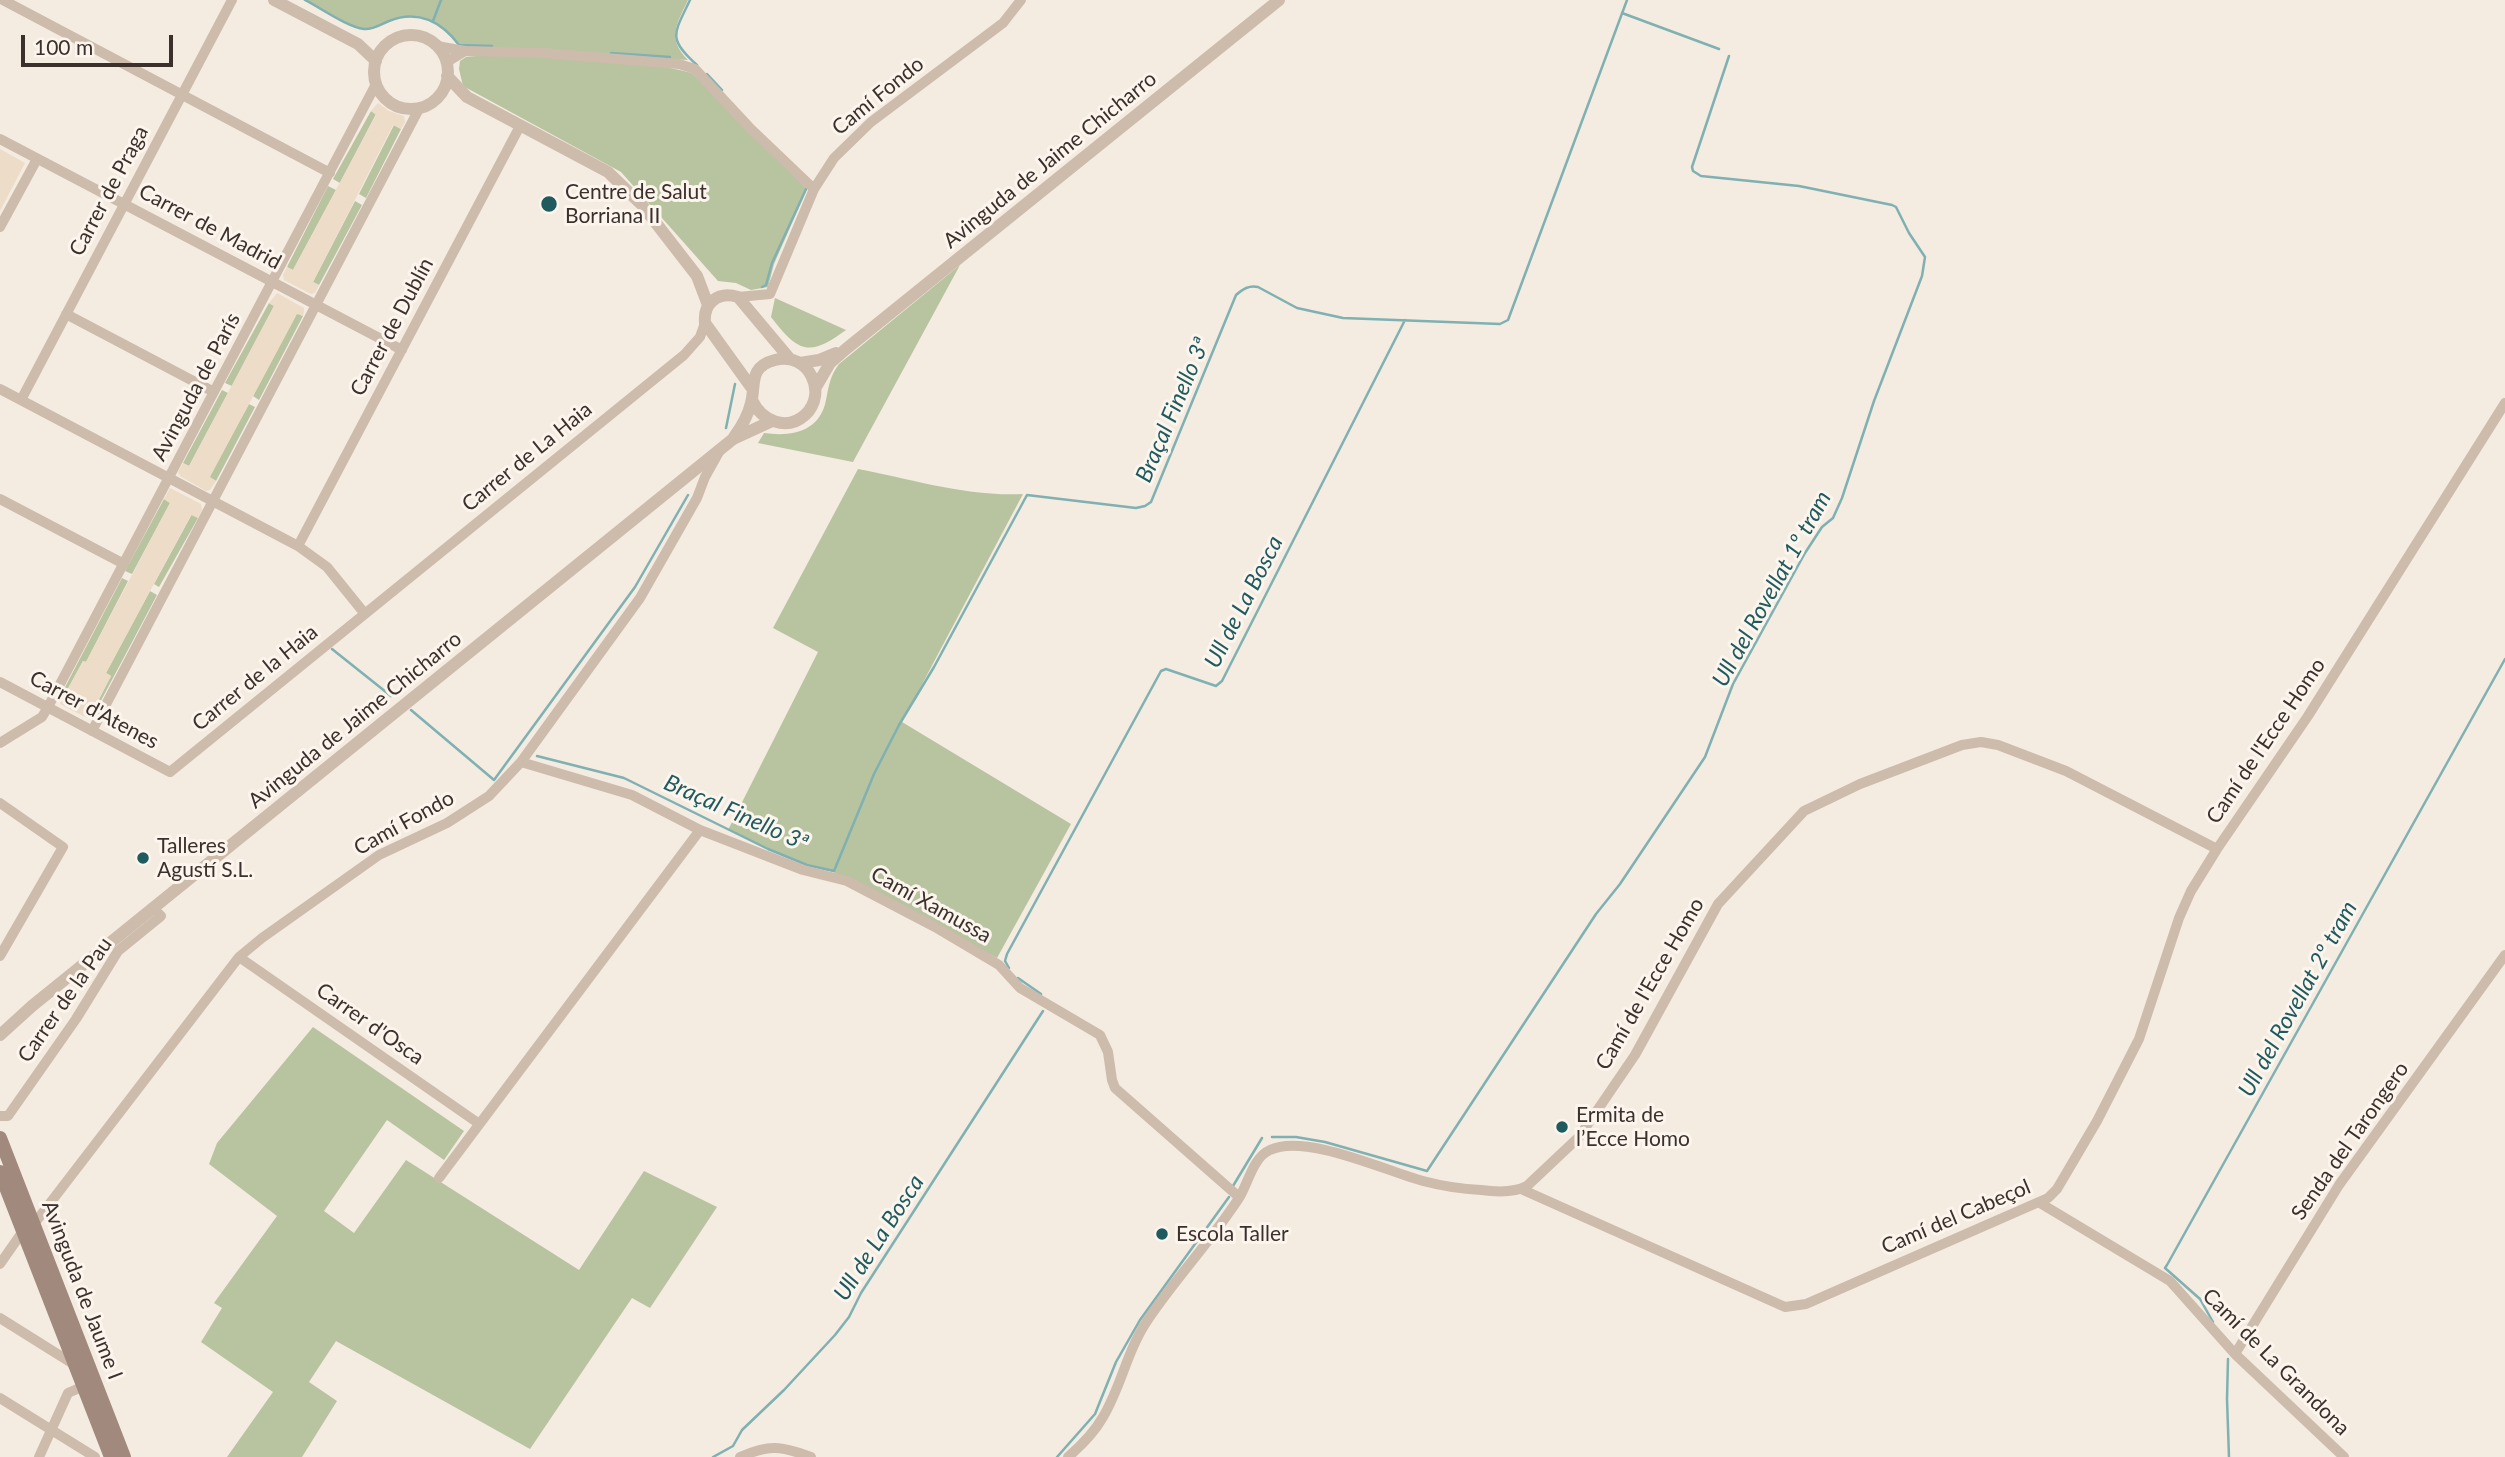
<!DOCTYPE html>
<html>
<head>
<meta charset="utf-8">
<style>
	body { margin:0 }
	#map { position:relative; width:2505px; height:1457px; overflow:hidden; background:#f4ebe1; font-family:Lato,sans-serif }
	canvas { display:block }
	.scale { position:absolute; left:21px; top:35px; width:152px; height:32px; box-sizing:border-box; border:4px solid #3b302b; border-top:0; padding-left:9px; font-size:21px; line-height:24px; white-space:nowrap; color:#3b302b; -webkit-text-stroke:5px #fbf5ee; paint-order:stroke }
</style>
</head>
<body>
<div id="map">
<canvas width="2505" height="1457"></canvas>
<div class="scale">100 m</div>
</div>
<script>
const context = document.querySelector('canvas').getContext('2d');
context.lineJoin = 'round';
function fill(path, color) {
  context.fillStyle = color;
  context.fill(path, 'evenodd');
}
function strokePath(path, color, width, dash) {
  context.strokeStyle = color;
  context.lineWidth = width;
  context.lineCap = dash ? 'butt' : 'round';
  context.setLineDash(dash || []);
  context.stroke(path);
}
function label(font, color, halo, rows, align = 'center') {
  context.font = font + ' Lato,sans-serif';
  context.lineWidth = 6;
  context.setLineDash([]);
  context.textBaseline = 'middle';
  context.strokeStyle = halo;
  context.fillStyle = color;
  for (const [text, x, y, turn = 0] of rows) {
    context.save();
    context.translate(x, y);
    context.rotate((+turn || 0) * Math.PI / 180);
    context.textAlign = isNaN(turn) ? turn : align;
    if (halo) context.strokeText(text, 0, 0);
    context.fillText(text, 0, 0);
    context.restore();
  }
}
fill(new Path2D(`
	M303,0H688C677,24 666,38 688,60L459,46C440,23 418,8 388,22C379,26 372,31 362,29C345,26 319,8 303,0Z
	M487,55C553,57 628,56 692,73L807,189L774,264L768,287L751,290L736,283L718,281L621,172L463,86L459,69L460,61L466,57Z
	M371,111L376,114L340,183L333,179Z
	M394,125L401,129L366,198L359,194Z
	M328,186L336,190L293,270L287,267Z
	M355,201L362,205L319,285L313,282Z
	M960,265L853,462L758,443L764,433C791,437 820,432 826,400C829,385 830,376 839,364Z
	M775,298L846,330C809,357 799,353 771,317Z
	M269,303L274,306L232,386L225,383Z
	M297,313L303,316L259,400L253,396Z
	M222,390L228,393L189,466L183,463Z
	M249,404L255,407L216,481L209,477Z
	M858,469C911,479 968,497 1023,494L902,722L1071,824L997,958L833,872L807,866L728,830L818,652L773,628Z
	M164,499L170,503L132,574L125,571Z
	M192,514L198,518L159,587L154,584Z
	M122,578L128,581L86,662L83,661L65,694L62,693Z
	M150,591L157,595L96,710L94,709L111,676L106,673Z
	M313,1027L464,1131L444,1160L387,1120L324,1211L354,1233L406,1160L579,1270L644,1171L717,1207L650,1308L632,1298L530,1449L336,1341L309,1382L337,1401L302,1457H227L273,1392L201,1342L222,1308L214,1303L277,1216L209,1164L217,1143Z`), '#b8c4a0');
fill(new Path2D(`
	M378,103L389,111L404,116L405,122L401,129L393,125L313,282L319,285L315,293L311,294L284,280L283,275L287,267L293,270L376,115L371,111Z
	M0,149L25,163L0,211Z
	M277,293L304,308V312L303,316L297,314L210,477L216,481L210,490L206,491L180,476L178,472L183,463L189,466L274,306L269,303Z
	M170,488L201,504L202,510L198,518L191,515L106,673L111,676L94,708L96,710L93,717L87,718L60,704V698L62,693L65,694L83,661L86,662L170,503L164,499Z`), '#ecdcc8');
strokePath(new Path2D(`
	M305,0C321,8 347,27 364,29C373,30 381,24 389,21C418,9 442,22 459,45L492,46
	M690,0C674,34 667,38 697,65
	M1622,13L1719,49
	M433,21L441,0
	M611,53L670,57
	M707,74L722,90
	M762,287L766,285L772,263L807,187
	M726,428L735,384
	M332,649L391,696
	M411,710L494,780L635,587L688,495
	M537,756L624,778L768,849L807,865L834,871L874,774L899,725L934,667L1027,495L1136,508L1145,506L1151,502L1236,295C1243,289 1249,285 1258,287L1297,308L1343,318L1500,324L1508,320L1627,0
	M1009,968L1005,961L1007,954L1161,671L1166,669L1216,686L1222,681L1405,320
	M1018,978L1041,994
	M1272,1137H1296L1325,1142L1427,1171L1596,914L1620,884L1705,757L1733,684L1805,553L1822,527L1833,518L1842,498L1874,401L1922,276L1925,257L1909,233L1896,207L1892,205L1799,186L1701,176L1693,171L1692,167L1729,56
	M1233,1186L1262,1138
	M2213,1322L2200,1299L2165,1268L2167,1265L2505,659
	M2228,1359L2227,1399L2229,1457
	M713,1457L733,1446L742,1430L784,1390L835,1335L849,1317L861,1293L1043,1011
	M1057,1457L1095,1414L1116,1362L1140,1320L1229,1197`), '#7fb0b2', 2.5);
strokePath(new Path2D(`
	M3,0L330,173
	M437,46L465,51L543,53L679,64L695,69L749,127L814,189
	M447,62L465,51
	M0,139L402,350
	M0,227L37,159
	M738,297L770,294L814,189L834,158L871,122L1003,23L1021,0
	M66,314L214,392
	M0,389L298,546L327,567L365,614
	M21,400L232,0
	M0,499L124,564
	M298,546L520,126
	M0,682L170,772L684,355L700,337L705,323
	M92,731L420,107
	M0,743L42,717L48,707L376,84
	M521,762L632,795L700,830L803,870L847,881L935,927L999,965L1020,988L1100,1035L1108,1052L1112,1080L1115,1088L1239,1197
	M0,803L63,847L0,956
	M239,957L478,1123
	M0,1116H8L76,1019L118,951L161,916L153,908
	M439,1178L700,830
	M1521,1189L1785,1307L1806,1304L2048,1198L2057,1189L2097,1121L2139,1039L2179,918L2191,891L2217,849L2308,716L2505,403
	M2040,1203L2170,1281L2235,1354L2344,1457
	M34,1224L239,957L262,938L379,855L447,823L489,796L521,762L640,598L697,498L705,477L719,452
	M0,1264L23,1231
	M0,1318L75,1365
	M2235,1354L2339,1185L2505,955
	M0,1398L95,1457
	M39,1457L68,1393L84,1386
	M740,1457C770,1444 781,1446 811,1457
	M1068,1457C1082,1445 1094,1433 1103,1417C1121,1387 1127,1351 1147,1321C1175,1279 1211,1241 1239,1198C1248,1184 1253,1157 1270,1150C1305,1133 1386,1171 1423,1181C1442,1186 1461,1189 1481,1190C1496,1192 1514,1193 1527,1186L1579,1137L1635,1055L1718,904L1804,811L1860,784L1962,745L1981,742L1998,745L2066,771L2217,849`), '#cdbbac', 10);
strokePath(new Path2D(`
	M274,0L358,44L376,61
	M374 72a37 37 0 1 1 74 0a37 37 0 1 1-74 0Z
	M447,76L467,97L608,172L642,205L697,276L708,305
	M800,363L819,360L836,353
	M751,387L705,323C703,303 718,291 738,297L790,359
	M816,387L830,363L846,349L1279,0
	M734,437C742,426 748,416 751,403C756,385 748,367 775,360C808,351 829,393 805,415C786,432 761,420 752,400
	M0,1035L32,1006L733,439L772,421`), '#cdbbac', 12);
strokePath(new Path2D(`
	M0,1138L124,1457
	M0,1172L111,1457`), '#a18a7d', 14);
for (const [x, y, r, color] of [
	[549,204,9,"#1f5a5e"],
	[143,858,7,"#1f5a5e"],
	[1562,1127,7,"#1f5a5e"],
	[1162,1234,7,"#1f5a5e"]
]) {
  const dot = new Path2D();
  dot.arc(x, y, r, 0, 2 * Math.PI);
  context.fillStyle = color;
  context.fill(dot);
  strokePath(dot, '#fbf5ee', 2.5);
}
label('21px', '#3b302b', '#fbf5ee', [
	["Camí Fondo",878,96,-39],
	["Avinguda de Jaime Chicharro",1050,160,-39],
	["Carrer de Praga",109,191,-62],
	["Carrer de Madrid",210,227,28],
	["Carrer de Dublín",392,327,-62],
	["Avinguda de París",196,387,-62],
	["Carrer de La Haia",527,457,-39],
	["Carrer de la Haia",255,678,-39],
	["Carrer d'Atenes",94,710,28],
	["Avinguda de Jaime Chicharro",355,720,-39],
	["Camí de l'Ecce Homo",2266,741,-56],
	["Camí Fondo",404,823,-29],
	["Camí Xamussa",931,905,29],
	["Camí de l'Ecce Homo",1650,984,-60],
	["Carrer de la Pau",65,1000,-55],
	["Carrer d'Osca",370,1024,35],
	["Senda del Tarongero",2350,1141,-55],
	["Camí del Cabeçol",1956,1217,-23],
	["Avinguda de Jaume I",82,1290,69],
	["Camí de La Grandona",2276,1362,45]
]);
label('21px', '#3b302b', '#fbf5ee', [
	["Centre de Salut",565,192],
	["Borriana II",565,216],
	["Talleres",157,846],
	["Agustí S.L.",157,870],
	["Ermita de",1576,1115],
	["l’Ecce Homo",1576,1139],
	["Escola Taller",1176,1234]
], 'left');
label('italic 23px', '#1f5a5e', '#fbf5ee', [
	["Braçal Finello 3ª",1173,410,-67],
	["Ull del Rovellat 1º tram",1772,589,-61],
	["Ull de La Bosca",1244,602,-63],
	["Braçal Finello 3ª",736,813,24],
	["Ull del Rovellat 2º tram",2298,999,-61],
	["Ull de La Bosca",879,1238,-57]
]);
</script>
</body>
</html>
